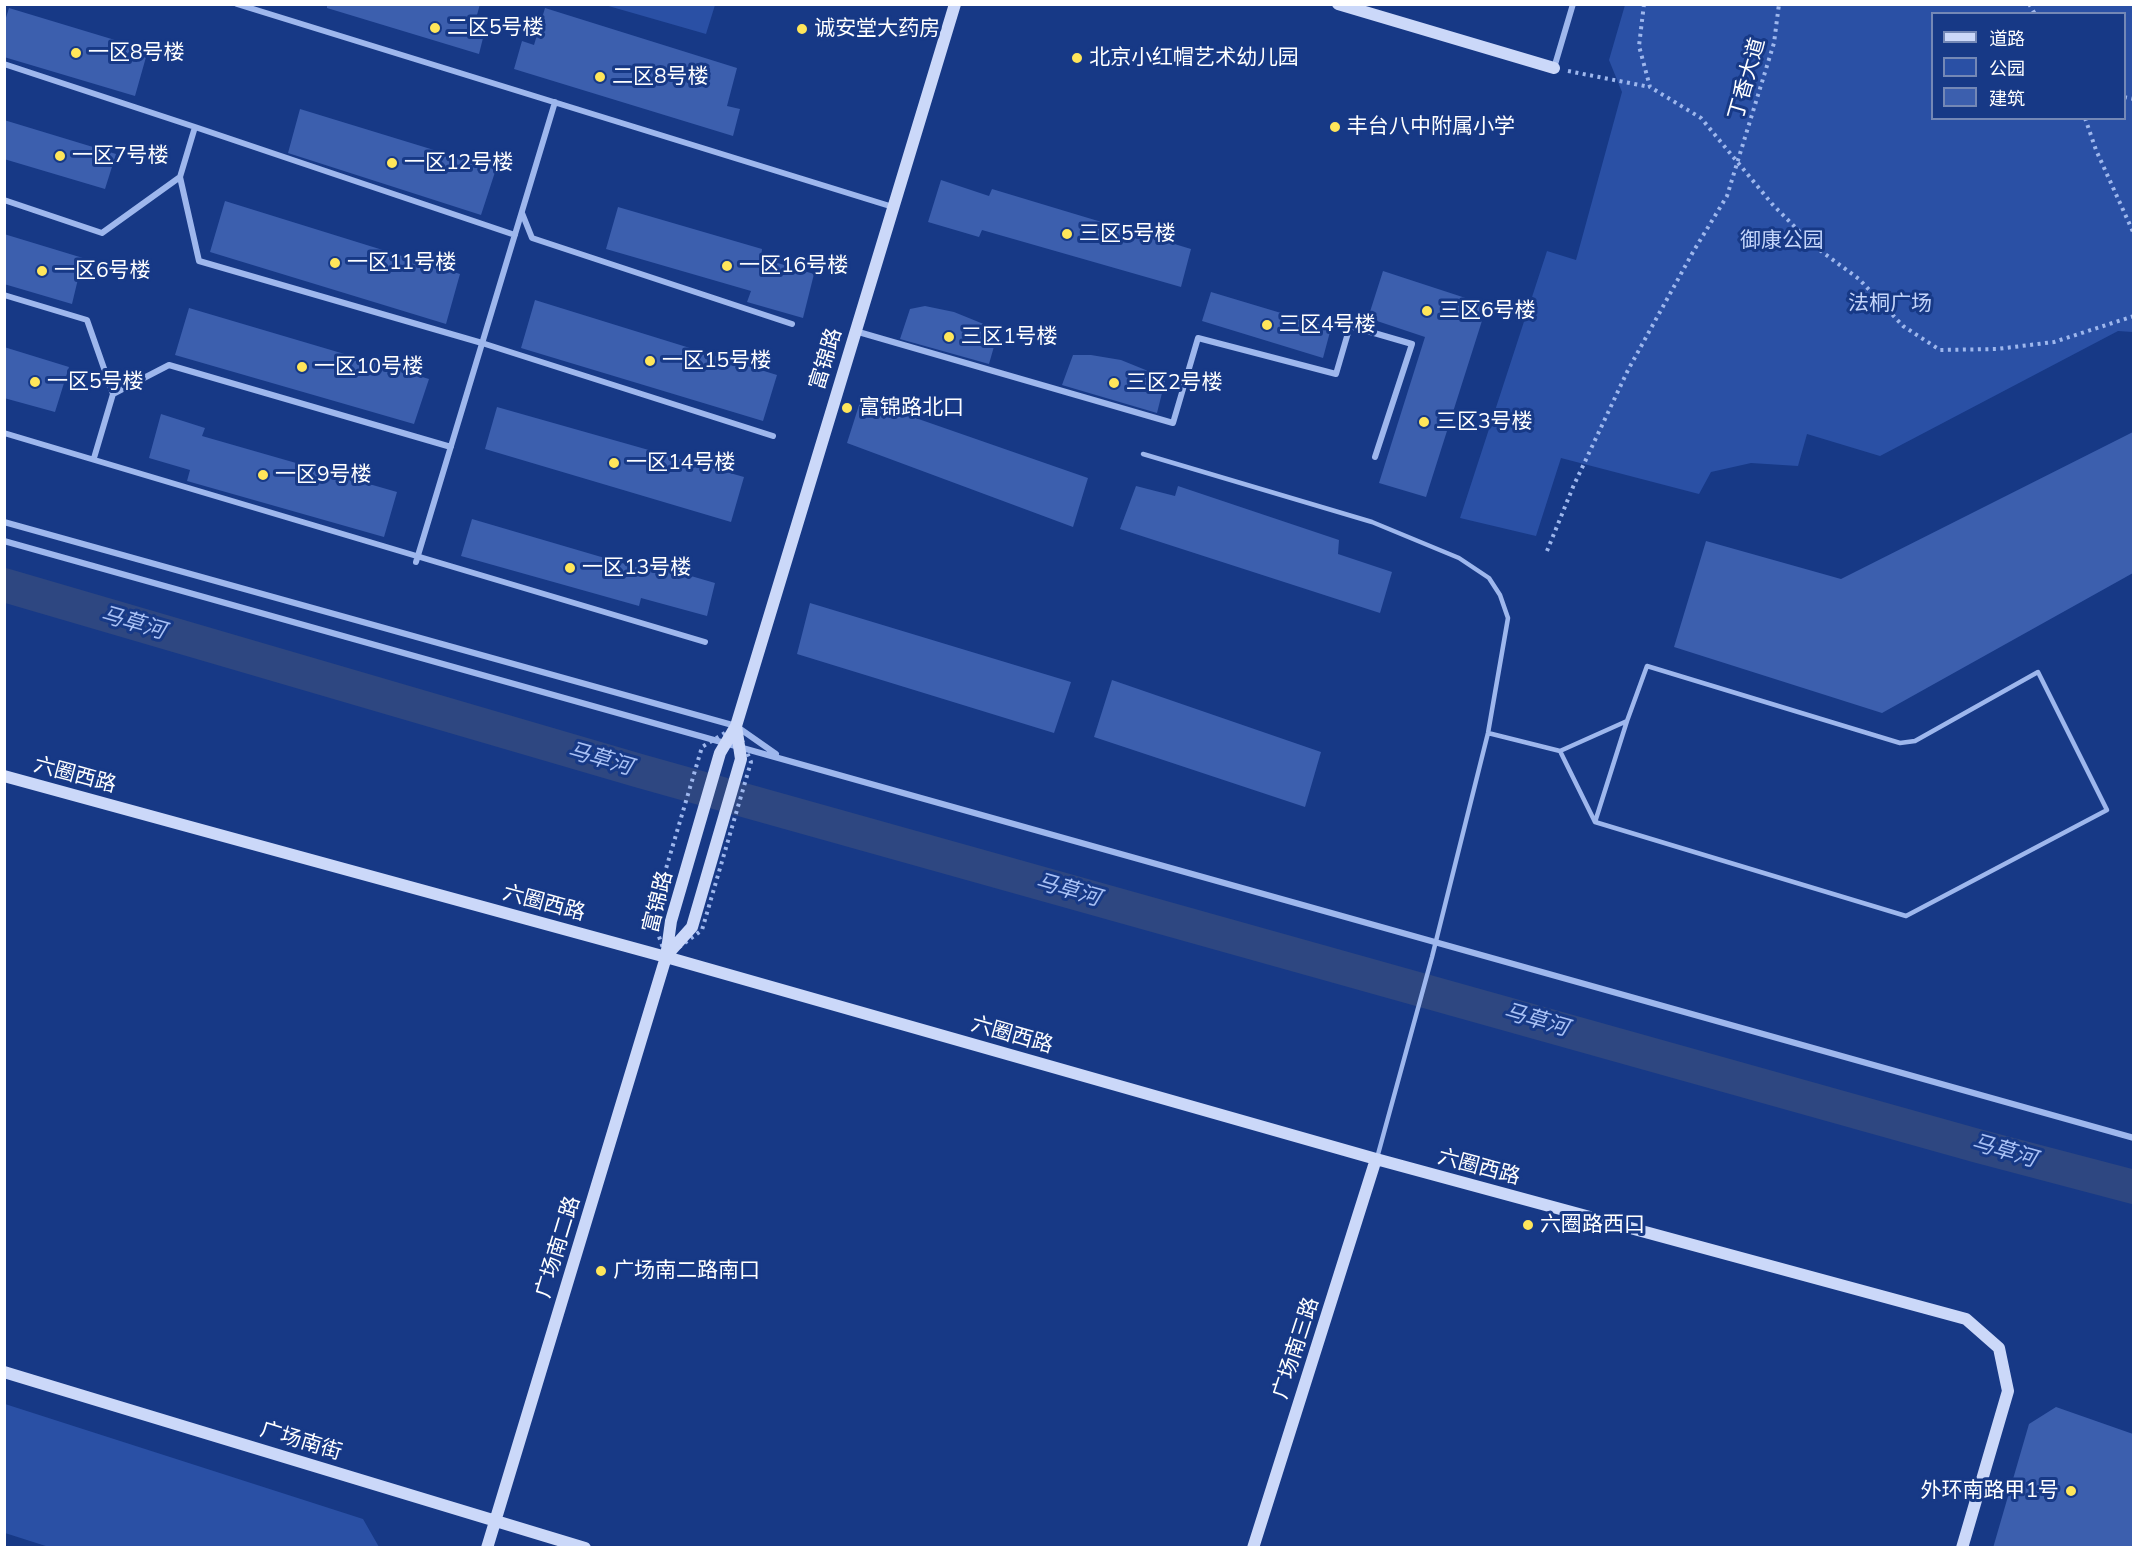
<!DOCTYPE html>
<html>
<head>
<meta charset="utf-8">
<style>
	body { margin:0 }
	#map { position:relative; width:2138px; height:1552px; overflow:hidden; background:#173986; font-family:Mulish,"Noto Sans SC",sans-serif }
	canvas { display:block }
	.frame { position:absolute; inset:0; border:6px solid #fff; pointer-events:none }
	.legend { position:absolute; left:1931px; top:12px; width:195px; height:108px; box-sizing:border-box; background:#173986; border:2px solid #7488b6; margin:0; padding:8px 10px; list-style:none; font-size:18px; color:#fff }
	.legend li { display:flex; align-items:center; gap:12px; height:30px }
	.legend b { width:30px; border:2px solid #7488b6 }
</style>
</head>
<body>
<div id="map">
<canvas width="2138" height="1552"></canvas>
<div class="frame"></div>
<ul class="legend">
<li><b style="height:8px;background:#cbd8f9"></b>道路</li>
<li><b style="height:16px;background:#2a50a5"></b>公园</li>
<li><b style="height:16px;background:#3c5fae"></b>建筑</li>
</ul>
</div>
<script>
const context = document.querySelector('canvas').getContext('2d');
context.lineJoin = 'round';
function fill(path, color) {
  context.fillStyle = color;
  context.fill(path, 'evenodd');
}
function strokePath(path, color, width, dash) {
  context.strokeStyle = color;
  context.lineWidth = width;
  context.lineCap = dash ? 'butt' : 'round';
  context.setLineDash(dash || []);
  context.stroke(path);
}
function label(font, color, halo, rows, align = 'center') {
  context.font = font + ' Mulish,"Noto Sans SC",sans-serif';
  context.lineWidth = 6;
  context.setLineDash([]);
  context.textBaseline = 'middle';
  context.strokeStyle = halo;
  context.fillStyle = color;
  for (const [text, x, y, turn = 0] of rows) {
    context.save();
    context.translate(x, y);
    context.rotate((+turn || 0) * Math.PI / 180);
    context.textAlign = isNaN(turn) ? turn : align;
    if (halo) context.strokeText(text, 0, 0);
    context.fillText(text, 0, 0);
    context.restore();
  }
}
fill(new Path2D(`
	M605,5H715L706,34Z
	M1625,5H2133V332L2118,331L1880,456L1807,434L1798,466L1751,463L1711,472L1699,494L1561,458L1536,536L1460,518L1547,251L1576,260L1622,92L1609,60ZM1932,14H2124V118H1932Z
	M5,1404L363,1519L379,1547L52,1548L5,1533Z`), '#2a50a5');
strokePath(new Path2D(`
	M4,585L640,771L1978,1146L2134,1187`), '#2e4781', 34);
fill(new Path2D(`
	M327,4H480L474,26L485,30L479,54L327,8Z
	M9,8L148,50L135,96L4,57V24Z
	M545,8L737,68L727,106L740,109L733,136L514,69L522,41L534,45Z
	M300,109L496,169L481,215L288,153Z
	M4,120L116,154L105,189L4,159Z
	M941,180L989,196L992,189L1191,249L1181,287L982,230L979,237L928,222Z
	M225,201L460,274L446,324L210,252Z
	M618,207L762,249L761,258L814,274L803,318L747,302L751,291L606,249Z
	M4,234L83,258L72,304L4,284Z
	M1383,271L1487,305L1426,497L1379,483L1425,337L1368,318Z
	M1211,292L1331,328L1323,358L1202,321Z
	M535,300L777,375L763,421L521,348Z
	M925,306L954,312L986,325L997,336L989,364L900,339L910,309Z
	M189,308L429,379L414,424L175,355Z
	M4,347L69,367L55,412L4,398Z
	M1073,355H1091L1121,360L1153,373L1165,381L1157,413L1062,385Z
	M861,399L1088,478L1073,527L847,443Z
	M497,407L744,477L731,522L485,449Z
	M161,414L205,428L202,436L397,492L384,537L187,481L190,470L149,458Z
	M2133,432V573L1882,713L1674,647L1706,541L1841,579Z
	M1136,486L1175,496L1178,486L1339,540L1338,554L1392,572L1380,613L1120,529Z
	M472,519L649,571L650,564L715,583L707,616L641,598L639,606L461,556Z
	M810,603L1071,682L1054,733L797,654Z
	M1112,680L1321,752L1305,807L1094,737Z
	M2056,1407L2133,1434V1548H1993L2029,1424Z`), '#3c5fae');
strokePath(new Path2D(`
	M1644,4L1639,46L1650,87L1701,118L1773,205L1814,246L1859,279L1903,326L1940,350L1997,349L2054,342L2134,316
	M2029,4L2035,14
	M1568,71L1650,87
	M2124,97L2134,99
	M2085,118L2096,150L2134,234
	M1547,551L1573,487L1628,370L1693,252L1727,196L1774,43L1779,4
	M736,726L751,762L702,930L666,957L652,916L702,747Z`), '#9eb7ed', 4, [3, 4.5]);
strokePath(new Path2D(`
	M1143,454L1372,522L1459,558L1489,578L1500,595L1508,618L1488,733L1432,957L1377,1158
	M1488,733L1560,751L1595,822L1906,916L2107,810L2038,672L1915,741L1900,743L1647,666L1627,721L1560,751
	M1595,822L1627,721`), '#9eb7ed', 4.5);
strokePath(new Path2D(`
	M237,4L893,207
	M4,64L195,127L180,177L102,233L4,200
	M1554,68L1573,4
	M195,127L515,235
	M180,177L199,261L482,343L773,436
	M522,213L532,238L792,324
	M4,295L87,320L113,394L94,458
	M855,331L1173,423L1198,338L1336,374L1350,326L1412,344L1375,457
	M113,394L169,365L451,447
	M4,433L705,642
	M4,522L736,726L776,754
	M4,541L2134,1138
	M416,562L555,102`), '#9eb7ed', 6);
strokePath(new Path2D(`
	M1338,4L1554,68
	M4,776L666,957L1376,1159L1966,1319L1999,1348L2008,1391L1962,1548
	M666,956L692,927L741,759L736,726
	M4,1372L585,1548
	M487,1548L666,957L671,921L720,753L736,726L955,4
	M1253,1548L1376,1159`), '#cbd8f9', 12);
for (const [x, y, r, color] of [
	[435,28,6,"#ffe65a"],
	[802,29,6,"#ffe65a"],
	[76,53,6,"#ffe65a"],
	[1077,58,6,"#ffe65a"],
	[600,77,6,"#ffe65a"],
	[1335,127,6,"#ffe65a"],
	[60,156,6,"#ffe65a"],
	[392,163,6,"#ffe65a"],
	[1067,234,6,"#ffe65a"],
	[335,263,6,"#ffe65a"],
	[727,266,6,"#ffe65a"],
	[42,271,6,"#ffe65a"],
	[1427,311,6,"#ffe65a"],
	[1267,325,6,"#ffe65a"],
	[949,337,6,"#ffe65a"],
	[650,361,6,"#ffe65a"],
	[302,367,6,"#ffe65a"],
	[35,382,6,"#ffe65a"],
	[1114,383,6,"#ffe65a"],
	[847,408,6,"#ffe65a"],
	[1424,422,6,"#ffe65a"],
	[614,463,6,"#ffe65a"],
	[263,475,6,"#ffe65a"],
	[570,568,6,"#ffe65a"],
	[1528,1225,6,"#ffe65a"],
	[601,1271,6,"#ffe65a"],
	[2071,1491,6,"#ffe65a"]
]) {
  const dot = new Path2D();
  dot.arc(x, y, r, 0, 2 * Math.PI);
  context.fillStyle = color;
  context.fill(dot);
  strokePath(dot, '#173986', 2);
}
label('21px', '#fff', '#173986', [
	["二区5号楼",447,28],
	["诚安堂大药房",814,29],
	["一区8号楼",88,53],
	["北京小红帽艺术幼儿园",1089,58],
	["二区8号楼",612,77],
	["丰台八中附属小学",1347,127],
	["一区7号楼",72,156],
	["一区12号楼",404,163],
	["三区5号楼",1079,234],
	["一区11号楼",347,263],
	["一区16号楼",739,266],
	["一区6号楼",54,271],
	["三区6号楼",1439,311],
	["三区4号楼",1279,325],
	["三区1号楼",961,337],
	["一区15号楼",662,361],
	["一区10号楼",314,367],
	["一区5号楼",47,382],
	["三区2号楼",1126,383],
	["富锦路北口",859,408],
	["三区3号楼",1436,422],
	["一区14号楼",626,463],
	["一区9号楼",275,475],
	["一区13号楼",582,568],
	["六圈路西口",1540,1225],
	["广场南二路南口",613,1271],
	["外环南路甲1号",2059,1491,"right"]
], 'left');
label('21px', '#fff', '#173986', [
	["丁香大道",1747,79,-74],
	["富锦路",826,359,-73],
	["六圈西路",75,775,15],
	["富锦路",658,902,-76],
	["六圈西路",544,903,15],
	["六圈西路",1012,1035,16],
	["六圈西路",1479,1167,15],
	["广场南二路",558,1247,-73],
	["广场南三路",1296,1348,-72],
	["广场南街",301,1441,17]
]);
label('21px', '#c3d4fa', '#173986', [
	["御康公园",1782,241],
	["法桐广场",1890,304]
]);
label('italic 22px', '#a9c1f5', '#173986', [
	["马草河",133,623,16],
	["马草河",600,759,16],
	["马草河",1068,890,16],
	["马草河",1536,1020,16],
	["马草河",2004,1151,16]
]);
</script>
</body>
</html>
